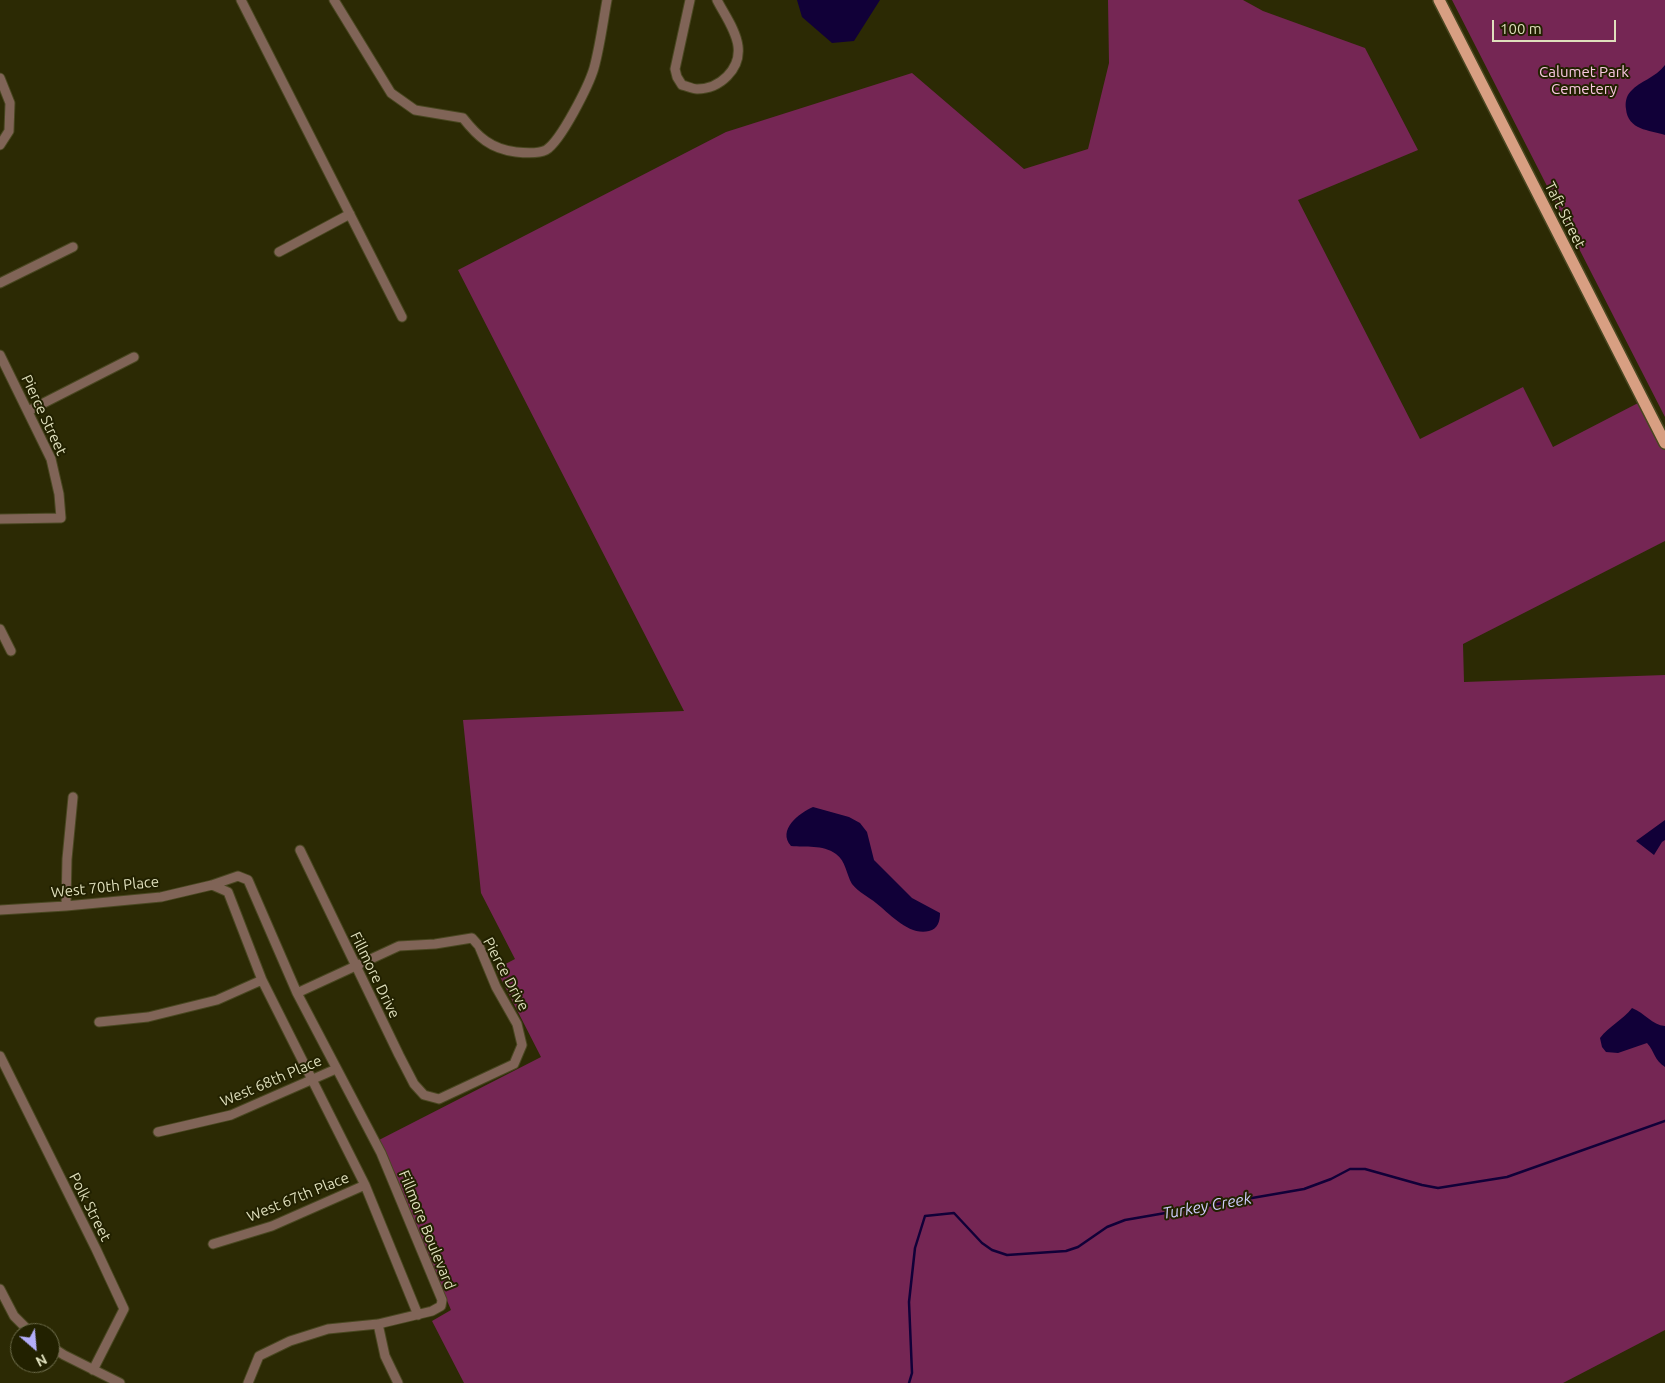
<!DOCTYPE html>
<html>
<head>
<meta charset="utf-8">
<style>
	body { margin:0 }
	#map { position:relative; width:1665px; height:1383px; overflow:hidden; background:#2c2a04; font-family:Ubuntu,sans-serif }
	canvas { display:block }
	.north { position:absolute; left:10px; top:1323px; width:50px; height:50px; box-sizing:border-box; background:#222100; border:1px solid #6e6d4b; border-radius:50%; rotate:153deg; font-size:14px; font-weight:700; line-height:20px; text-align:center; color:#dfdfbc }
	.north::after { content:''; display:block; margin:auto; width:18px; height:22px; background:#b3adf9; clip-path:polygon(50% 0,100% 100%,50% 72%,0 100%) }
	.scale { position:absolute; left:1492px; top:20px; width:124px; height:22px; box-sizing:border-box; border:2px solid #dfdfbc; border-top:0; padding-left:6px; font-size:15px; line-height:18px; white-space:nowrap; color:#dfdfbc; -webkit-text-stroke:4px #222100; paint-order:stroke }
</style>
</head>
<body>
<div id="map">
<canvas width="1665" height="1383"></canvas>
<div class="north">N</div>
<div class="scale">100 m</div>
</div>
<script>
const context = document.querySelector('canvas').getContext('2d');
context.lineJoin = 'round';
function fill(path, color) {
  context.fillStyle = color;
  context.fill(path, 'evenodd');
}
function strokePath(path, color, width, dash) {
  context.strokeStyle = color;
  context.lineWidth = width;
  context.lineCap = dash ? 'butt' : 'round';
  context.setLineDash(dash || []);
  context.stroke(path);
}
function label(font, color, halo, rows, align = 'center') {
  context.font = font + ' Ubuntu,sans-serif';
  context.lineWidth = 4;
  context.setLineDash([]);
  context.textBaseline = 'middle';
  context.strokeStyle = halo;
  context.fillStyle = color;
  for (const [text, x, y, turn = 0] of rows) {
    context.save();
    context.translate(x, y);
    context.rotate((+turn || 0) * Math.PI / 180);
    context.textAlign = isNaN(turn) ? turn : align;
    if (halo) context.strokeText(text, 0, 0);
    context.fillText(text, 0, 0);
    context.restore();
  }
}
fill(new Path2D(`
	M1108,0H1243L1263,11L1365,48L1418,150L1298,200L1420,439L1523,387L1553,447L1640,402L1665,450V541L1463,644L1464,682L1665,675V1330L1563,1383H464L432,1321L451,1310L379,1140L541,1057L496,969L515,959L481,893L463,720L684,711L458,270L726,132L912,73L1024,169L1088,149L1109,63Z
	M1452,0H1665V417Z`), '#752654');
fill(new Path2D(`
	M797,0H880L854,41L832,43L802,17Z
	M1665,65V135C1649,130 1628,130 1626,109C1625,103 1626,96 1631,91C1640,81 1655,78 1665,65Z
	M813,807L849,817L860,823L867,832L874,860L912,898L940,913C940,921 938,929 929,931C909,936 890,914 876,903C869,897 858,892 852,884C846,874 846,861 836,854C822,844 806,848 791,846C777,830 799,813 813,807Z
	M1665,820V840L1662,842L1654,855L1636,841Z
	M1632,1008C1645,1013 1652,1025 1665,1026V1067C1654,1060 1655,1052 1647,1043L1618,1053L1606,1052L1602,1047L1600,1038C1609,1026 1623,1020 1632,1008Z`), '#110038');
strokePath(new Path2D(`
	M909,1383L912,1373L909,1302L915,1248L925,1216L954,1213L982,1243L992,1250L1007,1255L1066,1251L1078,1247L1107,1227L1125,1220L1304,1189L1331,1179L1350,1169H1365L1422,1185L1438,1188L1507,1177L1665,1121`), '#110038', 2.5);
const minor = new Path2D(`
	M241,0L402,317
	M334,0L391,93L415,110L463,118C478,137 491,149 516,152C525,153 538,154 546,150C561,141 589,85 594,68C600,46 603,22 607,0
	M690,0L675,69L677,77L682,85C687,86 692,89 697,89C720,89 741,69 738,46C736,30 724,14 717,0
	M0,78L10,103L9,131L0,145
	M279,252L350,214
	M0,283L73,247
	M0,355L51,459L59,494L61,518L0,519
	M28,411L134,357
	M0,629L11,651
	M212,885L228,892L262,980L365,1185L418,1315
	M66,906L67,859L73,797
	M0,910L66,906L161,897L212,885L238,876L248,880L297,993L381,1153L442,1300L441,1306L432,1311L378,1324L328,1329L290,1341L259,1356L248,1383
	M297,993L399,946L435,944L472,938L479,946L496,987L517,1024L522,1045L514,1064L439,1099L424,1095L414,1084L399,1055L300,850
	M99,1022L148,1017L217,1000L262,980
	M0,1056L96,1249L124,1309L93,1370
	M158,1132L231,1115L336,1069
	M213,1244L272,1226L365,1185
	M0,1289L14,1316L31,1333
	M378,1324L385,1356L398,1383
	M50,1346L64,1355L120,1383`);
const major = new Path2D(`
	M1439,0L1665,443`);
strokePath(minor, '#494721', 11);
strokePath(major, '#494721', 14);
strokePath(minor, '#806457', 9);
strokePath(major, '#d89f82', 11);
label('15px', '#f9c7e0', '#222100', [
	["Calumet Park",1584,72],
	["Cemetery",1584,89]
]);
label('15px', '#dfdfbc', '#222100', [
	["Taft Street",1565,215,63],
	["Pierce Street",44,415,65],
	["West 70th Place",105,887,-6],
	["Pierce Drive",506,974,62],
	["Fillmore Drive",375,975,64],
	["West 68th Place",271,1081,-23],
	["West 67th Place",298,1197,-22],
	["Polk Street",90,1207,63],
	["Fillmore Boulevard",427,1230,68]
]);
label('italic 16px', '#cfccfb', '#222100', [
	["Turkey Creek",1207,1206,-10]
]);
</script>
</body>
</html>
